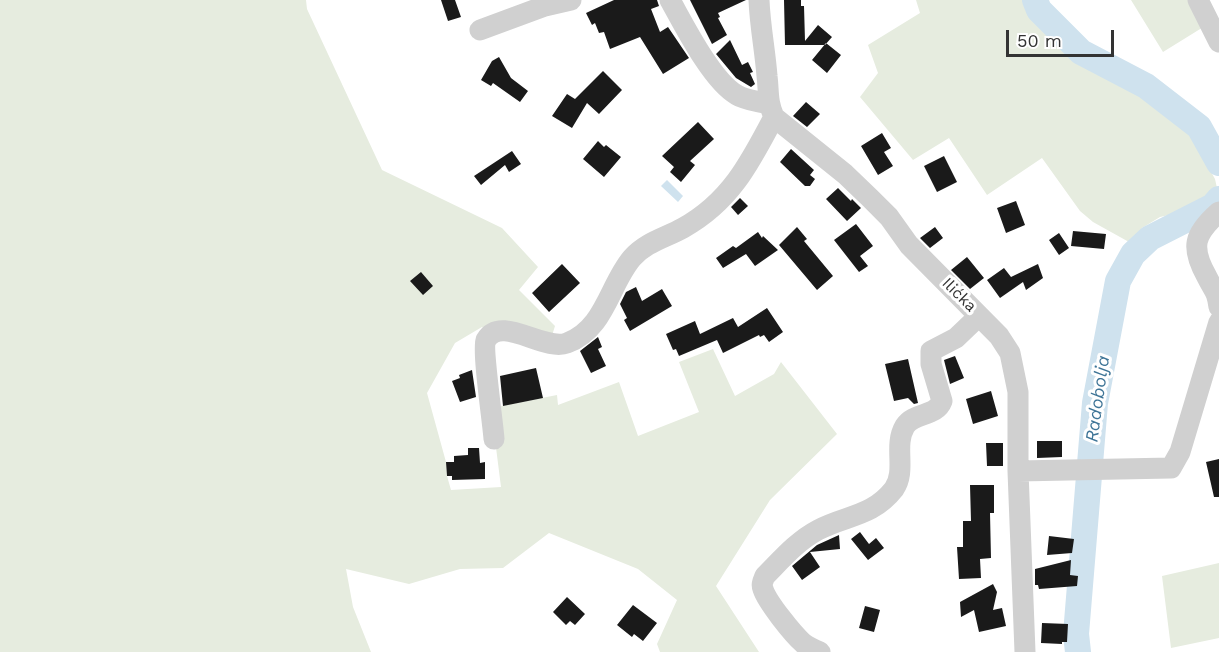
<!DOCTYPE html>
<html>
<head>
<meta charset="utf-8">
<style>
	body { margin:0 }
	#map { position:relative; width:1219px; height:652px; overflow:hidden; background:#fff; font-family:"Work Sans",sans-serif }
	canvas { display:block }
	.scale { position:absolute; left:1006px; top:30px; width:108px; height:27px; box-sizing:border-box; border:3px solid #333; border-top:0; padding-left:8px; font-size:18px; line-height:21px; white-space:nowrap; color:#333; -webkit-text-stroke:4px #fff; paint-order:stroke }
</style>
</head>
<body>
<div id="map">
<canvas width="1219" height="652"></canvas>
<div class="scale">50 m</div>
</div>
<script>
const context = document.querySelector('canvas').getContext('2d');
context.lineJoin = 'round';
function fill(path, color) {
  context.fillStyle = color;
  context.fill(path, 'evenodd');
}
function strokePath(path, color, width, dash) {
  context.strokeStyle = color;
  context.lineWidth = width;
  context.lineCap = dash ? 'butt' : 'round';
  context.setLineDash(dash || []);
  context.stroke(path);
}
function label(font, color, halo, rows, align = 'center') {
  context.font = font + ' "Work Sans",sans-serif';
  context.lineWidth = 6;
  context.setLineDash([]);
  context.textBaseline = 'middle';
  context.strokeStyle = halo;
  context.fillStyle = color;
  for (const [text, x, y, turn = 0] of rows) {
    context.save();
    context.translate(x, y);
    context.rotate((+turn || 0) * Math.PI / 180);
    context.textAlign = isNaN(turn) ? turn : align;
    if (halo) context.strokeText(text, 0, 0);
    context.fillText(text, 0, 0);
    context.restore();
  }
}
fill(new Path2D(`
	M0,0H306L307,9L382,170L502,228L538,267L519,290L555,326L549,345L491,334L482,327L455,343L427,393L446,462L447,476L451,490L501,487L491,408L557,395L558,405L619,382L638,436L699,412L679,362L713,349L735,396L774,374L781,362L837,434L770,500L716,586L759,652H660L657,644L677,600L638,569L549,533L503,568L460,569L409,584L346,569L353,607L371,652H0Z
	M916,0H1022L1050,34L1070,51L1122,78L1149,96L1177,119L1192,137L1215,179L1217,188L1212,197L1187,211L1160,217L1142,228L1129,242L1093,222L1080,211L1042,158L987,195L949,138L913,160L860,97L878,73L868,45L920,13Z
	M1131,0H1189L1205,26L1163,52Z
	M1219,563V638L1171,648L1162,576Z`), '#e6ecdf');
fill(new Path2D(`
	M667,180L683,196L678,202L661,186Z`), '#cfe2ee');
strokePath(new Path2D(`
	M1035,0L1039,10L1081,52L1146,86L1199,127L1219,163
	M1078,652L1076,634L1095,403L1118,281L1133,254L1150,238L1213,206L1219,199`), '#cfe2ee', 26);
fill(new Path2D(`
	M441,0H455L461,17L448,21Z
	M614,0H657L659,6L651,9L660,32L668,27L689,58L663,74L640,37L610,49L604,32L599,33L595,23L592,25L586,13Z
	M690,0H746L718,13L720,17L718,18L727,35L712,44Z
	M784,0H801V6H804L805,41L818,25L832,37L825,45H785Z
	M730,40L742,65L748,62L753,72L750,73L755,84L751,87L736,78L716,54Z
	M826,43L841,55L827,73L812,60Z
	M499,57L511,78L528,91L520,102L493,83L491,86L481,80L492,61Z
	M603,71L622,90L599,114L587,103L572,128L552,116L567,94L575,99Z
	M806,102L820,114L807,127L793,116Z
	M698,122L714,139L690,161L695,165L681,182L670,172L674,167L662,156Z
	M882,133L891,148L884,152L893,166L878,175L861,146Z
	M598,141L604,147L606,145L621,157L604,177L583,159Z
	M791,149L814,170L810,175L815,179L810,186H805L780,162Z
	M512,151L521,164L509,172L505,165L481,185L474,176Z
	M944,156L957,182L937,192L924,166Z
	M838,188L851,201L852,199L861,208L847,221L826,199Z
	M740,198L748,206L738,215L731,207Z
	M1016,201L1025,225L1006,233L997,208Z
	M856,224L873,246L860,256L868,266L859,272L834,240Z
	M797,227L807,239L804,241L833,276L817,290L779,245Z
	M935,227L943,238L930,248L920,238Z
	M1073,231L1106,234L1104,249L1071,246Z
	M758,232L762,238L763,236L778,250L755,266L746,254L723,268L716,258L733,246L736,248Z
	M1059,233L1069,248L1059,255L1049,240Z
	M967,257L984,278L970,289L951,270Z
	M562,264L580,283L549,312L532,293Z
	M1038,264L1043,278L1026,290L1023,282L1000,298L987,280L1004,268L1011,277Z
	M421,272L433,286L423,295L410,281Z
	M636,287L642,301L662,289L672,306L630,331L624,320L627,318L620,304L626,292Z
	M767,308L783,332L769,342L764,335L760,337L759,335L723,353L717,340L679,356L676,349L673,350L666,334L695,321L700,334L733,318L738,327Z
	M598,337L602,347L598,349L606,366L591,373L580,351Z
	M955,356L964,378L950,384L944,360Z
	M908,359L918,403L914,404L908,398L894,401L885,364Z
	M536,368L543,398L503,406L500,376Z
	M472,370L476,397L460,402L452,381L460,378L459,375Z
	M991,391L998,416L973,424L966,399Z
	M1037,441H1062V457L1037,458Z
	M986,443H1003V466H987Z
	M468,448H479L480,463L485,462V479L452,480V476H447L446,462H454V456L468,455Z
	M1219,459V497H1214L1206,462Z
	M970,485H994V513H990L991,558L980,559L981,578L959,579L957,547H963V521H971Z
	M860,532L869,544L876,538L884,548L868,560L851,539Z
	M839,535L840,549L810,552L820,567L802,580L792,566L817,545Z
	M1049,536L1074,539L1072,553L1047,555Z
	M1071,560L1070,575L1078,576L1077,586L1039,589L1038,585H1035V569Z
	M993,584L997,592L993,610L1002,608L1006,626L979,632L974,610L961,617L960,602Z
	M567,597L585,614L575,625L570,621L566,625L553,612Z
	M633,605L657,623L643,641L634,634L632,637L617,625Z
	M865,606L880,610L874,632L859,628Z
	M1042,623L1068,624L1067,642H1062V644L1041,643Z`), '#1a1a1a');
strokePath(new Path2D(`
	M670,0C684,25 712,81 737,95C745,100 758,101 768,104
	M759,0C760,26 765,50 767,76C769,92 767,101 774,117L845,174L870,198L889,217L909,245L999,336L1010,353L1018,392V471L1025,652
	M1198,0L1219,42
	M480,30L545,6L571,0
	M1219,212C1194,234 1190,247 1207,277C1214,291 1217,291 1219,307
	M494,439C493,424 482,348 486,340C501,314 544,352 567,343C605,329 609,285 632,258C646,242 665,238 683,228C730,202 750,163 774,117
	M1018,471L1171,468L1180,452L1219,322
	M820,652C815,650 808,647 803,643C793,634 767,602 763,589C761,584 763,581 765,576C781,560 797,541 818,530C846,515 872,517 894,489C907,470 893,446 905,426C914,412 936,417 942,401L931,364V351L956,338L979,316`), '#d0d0d0', 21);
label('16px', '#333', '#fff', [
	["Ilićka",959,295,45]
]);
label('italic 18px', '#3f7597', '#fff', [
	["Radobolja",1098,399,-82]
]);
</script>
</body>
</html>
